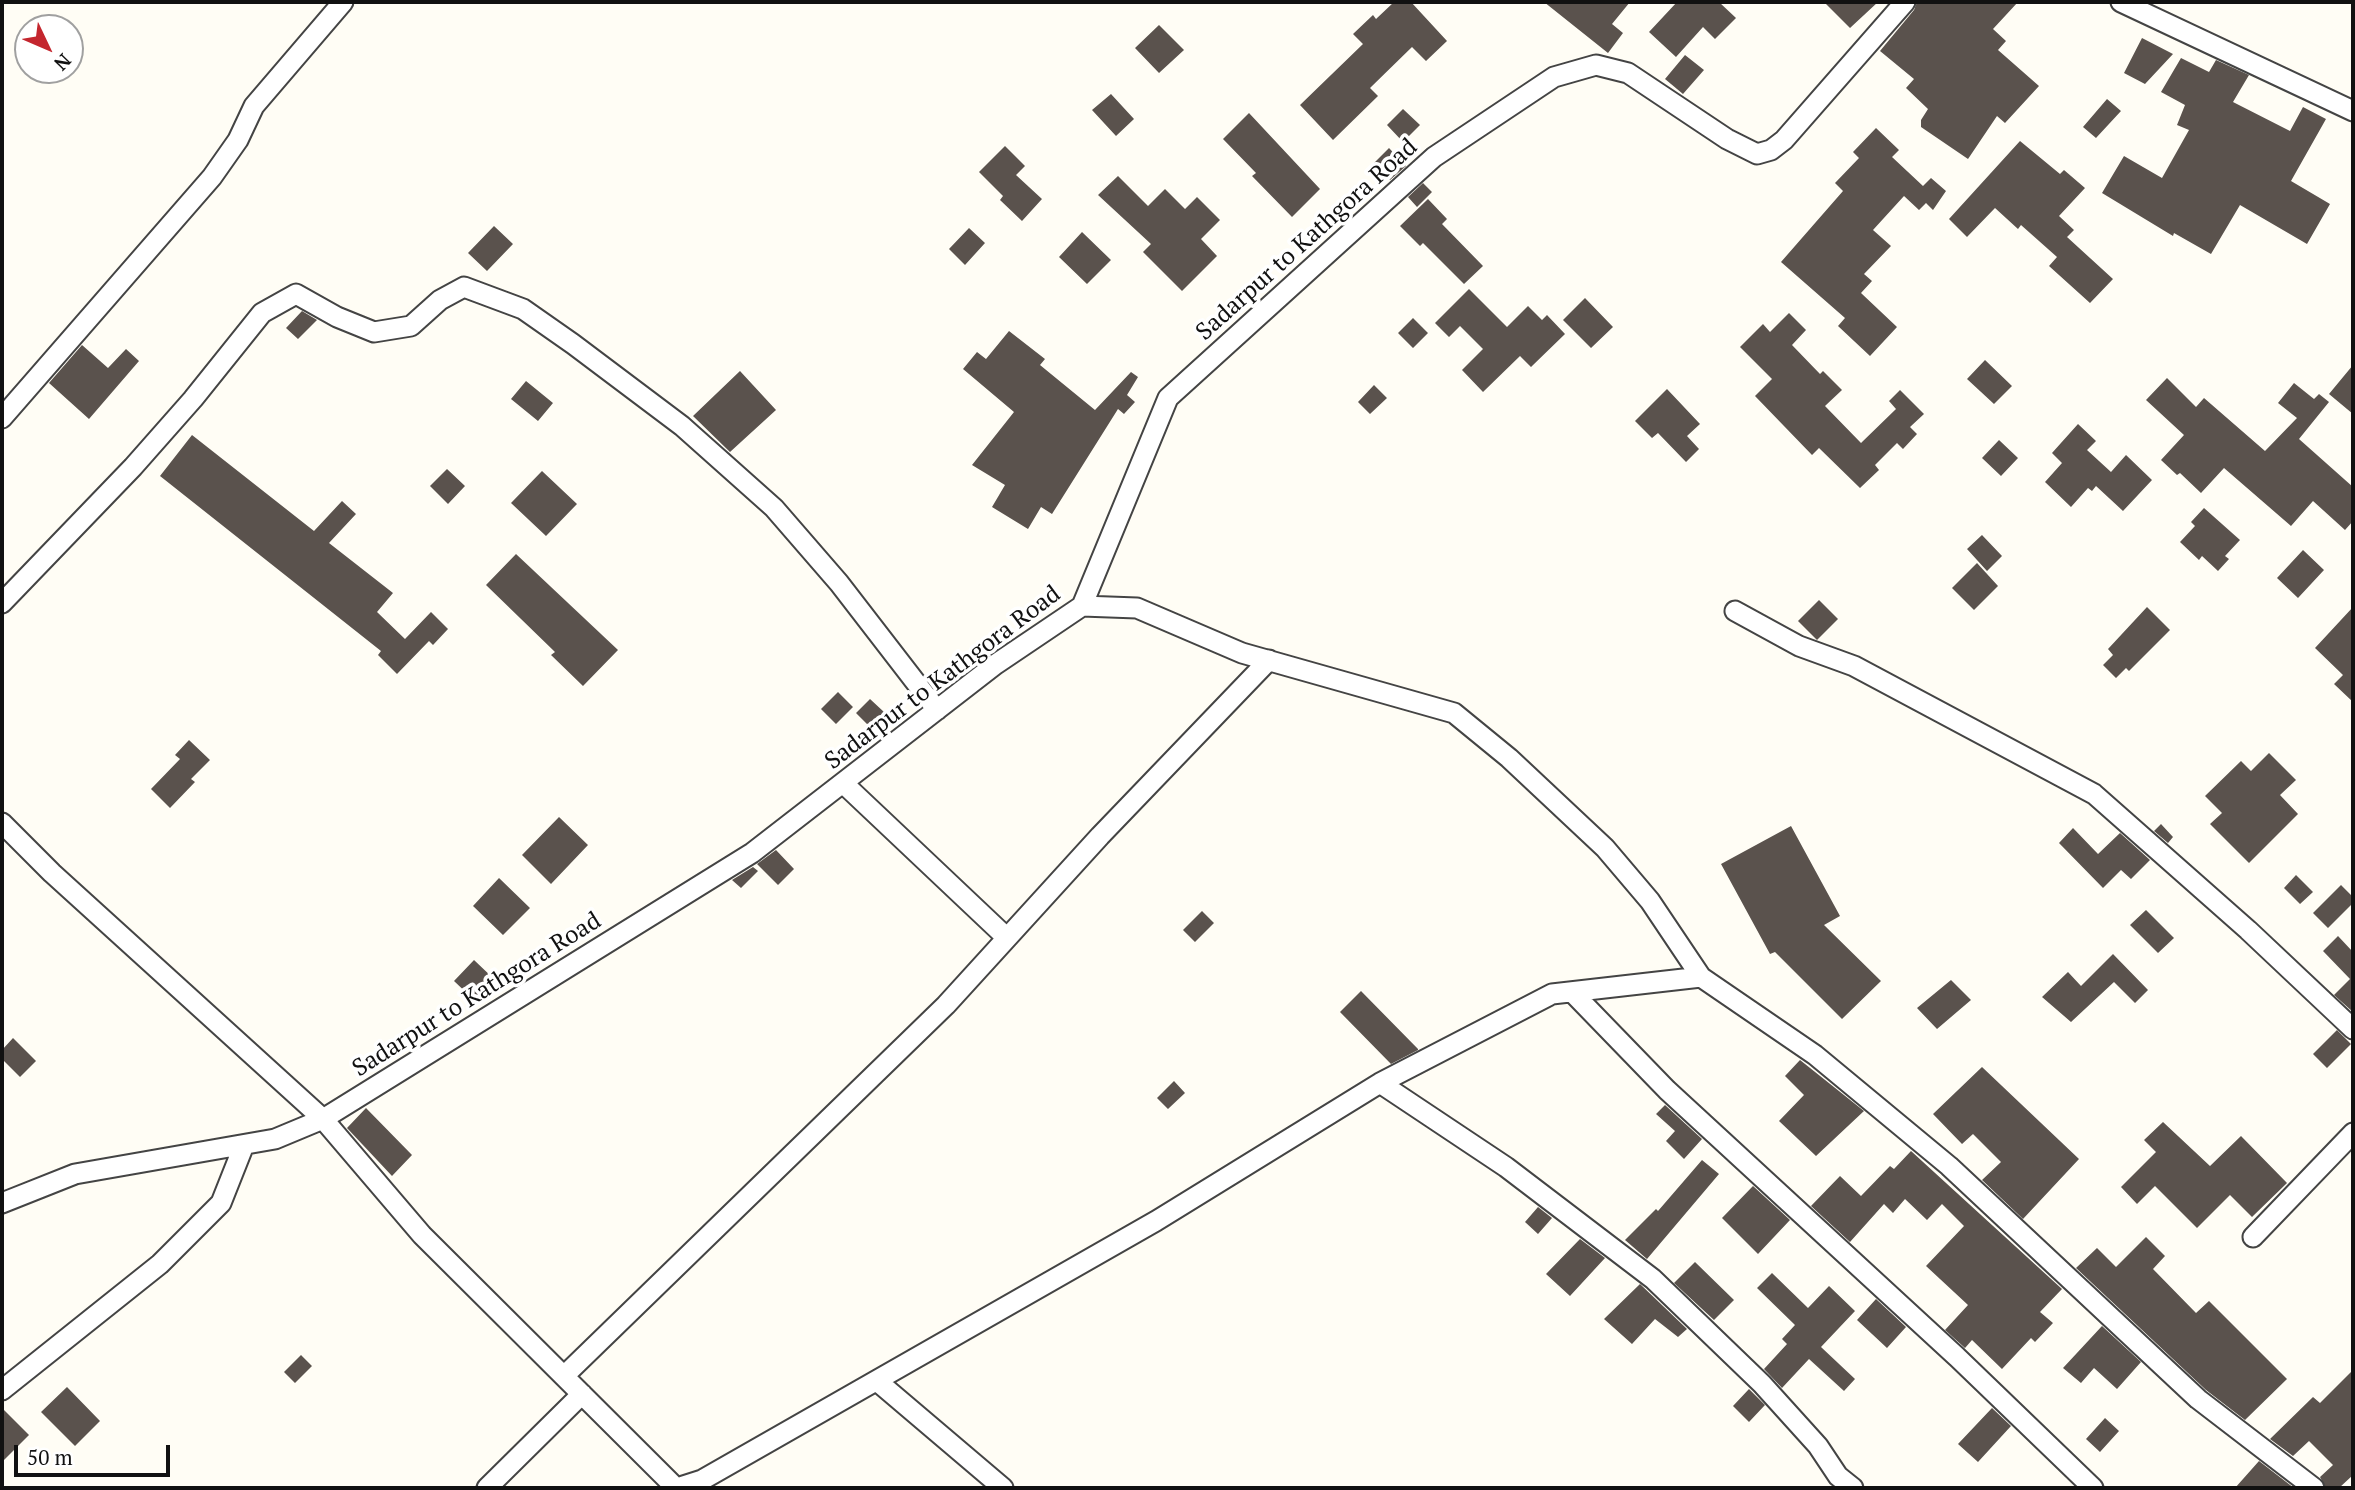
<!DOCTYPE html>
<html>
<head>
<meta charset="utf-8">
<style>
	body { margin:0 }
	#map { position:relative; width:2355px; height:1490px; overflow:hidden; background:#fffdf5; font-family:"PT Serif",serif }
	canvas { display:block }
	.frame { position:absolute; inset:0; border:4px solid #111; pointer-events:none }
	.north { position:absolute; left:14px; top:14px; width:70px; height:70px; box-sizing:border-box; background:#fff; border:2px solid #a0a0a0; border-radius:50%; rotate:134deg; font-size:19px; font-weight:700; line-height:28px; text-align:center; color:#111 }
	.north::after { content:''; display:block; margin:auto; width:24px; height:32px; background:#c4262e; clip-path:polygon(50% 0,100% 100%,50% 72%,0 100%) }
	.scale { position:absolute; left:14px; top:1445px; width:156px; height:32px; box-sizing:border-box; border:4px solid #111; border-top:0; padding-left:9px; font-size:21px; line-height:24px; white-space:nowrap; color:#111; -webkit-text-stroke:5px #fff; paint-order:stroke }
</style>
</head>
<body>
<div id="map">
<canvas width="2355" height="1490"></canvas>
<div class="frame"></div>
<div class="north">N</div>
<div class="scale">50 m</div>
</div>
<script>
const context = document.querySelector('canvas').getContext('2d');
context.lineJoin = 'round';
function fill(path, color) {
  context.fillStyle = color;
  context.fill(path, 'evenodd');
}
function strokePath(path, color, width, dash) {
  context.strokeStyle = color;
  context.lineWidth = width;
  context.lineCap = dash ? 'butt' : 'round';
  context.setLineDash(dash || []);
  context.stroke(path);
}
function label(font, color, halo, rows, align = 'center') {
  context.font = font + ' "PT Serif",serif';
  context.lineWidth = 7;
  context.setLineDash([]);
  context.textBaseline = 'middle';
  context.strokeStyle = halo;
  context.fillStyle = color;
  for (const [text, x, y, turn = 0] of rows) {
    context.save();
    context.translate(x, y);
    context.rotate((+turn || 0) * Math.PI / 180);
    context.textAlign = isNaN(turn) ? turn : align;
    if (halo) context.strokeText(text, 0, 0);
    context.fillText(text, 0, 0);
    context.restore();
  }
}
fill(new Path2D(`
	M1394,2H1411L1447,41L1426,61L1412,47L1370,88L1378,96L1333,140L1300,105L1363,44L1353,34L1373,15L1376,19Z
	M1544,2H1630L1612,24L1623,33L1608,53Z
	M1677,2H1719L1736,18L1715,39L1703,27L1676,57L1649,32Z
	M1824,2H1878L1850,28Z
	M1917,2H2018L1993,29L2006,41L1998,50L2039,86L2005,123L1997,116L1968,159L1921,127V120L1928,109L1906,88L1914,79L1880,51L1914,10Z
	M1159,25L1184,50L1159,73L1135,48Z
	M2142,38L2173,54L2145,84L2124,73Z
	M1685,55L1704,70L1683,94L1665,79Z
	M2181,58L2209,72L2216,60L2249,75L2233,102L2290,131L2303,107L2326,119L2291,181L2330,204L2307,244L2240,205L2211,254L2174,233L2173,236L2102,193L2124,156L2162,178L2189,130L2177,125L2185,105L2161,92Z
	M1111,94L1134,119L1116,136L1092,110Z
	M2107,99L2121,111L2096,138L2083,127Z
	M1403,109L1420,125L1403,142L1387,125Z
	M1249,113L1320,189L1292,217L1252,176L1256,173L1223,139Z
	M1876,128L1899,150L1892,157L1923,186L1931,178L1946,191L1933,210L1926,203L1919,210L1904,196L1873,230L1891,246L1864,274L1872,281L1861,293L1897,327L1870,356L1838,326L1845,318L1781,262L1843,191L1835,183L1859,158L1853,152Z
	M2020,141L2060,174L2064,170L2085,188L2059,216L2074,230L2067,237L2113,279L2090,303L2049,266L2057,257L2021,225L2018,229L1995,208L1967,237L1949,219Z
	M1005,146L1025,166L1016,175L1042,199L1022,221L1000,200L1003,196L979,172Z
	M1389,148L1406,166L1390,180L1374,163Z
	M1118,176L1148,206L1165,189L1185,209L1197,197L1220,220L1201,239L1217,256L1182,291L1143,252L1151,244L1098,195Z
	M1423,183L1432,192L1417,207L1408,197Z
	M1428,199L1447,219L1442,224L1483,266L1464,284L1423,243L1420,246L1400,226Z
	M494,226L513,244L487,271L468,253Z
	M969,228L985,243L965,265L949,249Z
	M1082,232L1111,260L1087,284L1059,257Z
	M1469,289L1507,327L1528,306L1542,320L1547,315L1565,334L1531,367L1520,356L1483,392L1462,370L1483,349L1460,326L1449,337L1435,323Z
	M1585,298L1613,327L1591,348L1563,320Z
	M302,311L317,320L298,339L286,328Z
	M1789,313L1806,330L1792,345L1820,374L1823,371L1842,390L1825,406L1861,443L1896,409L1889,401L1900,390L1924,414L1910,427L1917,434L1903,449L1897,443L1875,465L1879,470L1860,488L1819,448L1812,455L1755,396L1772,379L1740,347L1763,324L1770,332Z
	M1413,318L1428,333L1413,348L1398,333Z
	M1009,331L1045,359L1040,365L1095,410L1131,372L1138,377L1127,395L1135,402L1124,414L1118,409L1052,514L1041,507L1028,529L992,507L1005,485L972,465L1014,412L963,369L977,352L986,359Z
	M82,345L108,368L126,349L139,361L89,419L49,383Z
	M1985,360L2012,386L1994,404L1967,379Z
	M2353,365V414L2329,394Z
	M740,371L776,410L730,452L693,416Z
	M2167,378L2196,407L2204,398L2265,451L2297,418L2278,403L2294,383L2314,399L2319,394L2329,402L2299,439L2353,487V521L2345,530L2313,501L2291,526L2224,468L2201,493L2180,473L2177,475L2161,460L2184,435L2146,400Z
	M526,381L553,403L538,421L511,399Z
	M1374,385L1387,398L1370,414L1358,402Z
	M1667,389L1700,424L1687,436L1699,449L1686,462L1658,433L1652,438L1635,421Z
	M2078,424L2096,441L2087,450L2111,472L2126,455L2152,480L2123,511L2096,486L2092,491L2088,488L2071,507L2045,482L2062,463L2052,453Z
	M192,435L314,531L342,501L356,514L329,543L393,593L377,612L405,639L431,612L448,629L433,645L429,641L397,674L378,655L381,651L160,476Z
	M1999,440L2018,458L2001,476L1982,458Z
	M447,469L465,486L448,504L430,486Z
	M542,471L577,504L546,536L511,503Z
	M2204,508L2240,540L2225,556L2229,559L2218,571L2202,556L2199,560L2180,542L2195,526L2191,522Z
	M1982,535L2002,556L1987,571L1967,549Z
	M2303,550L2324,570L2298,598L2277,578Z
	M516,554L618,650L583,686L551,655L555,652L486,585Z
	M1977,563L1998,586L1974,610L1952,588Z
	M1819,600L1838,619L1817,640L1798,621Z
	M2147,607L2170,630L2129,671L2126,668L2116,678L2103,665L2113,655L2108,649Z
	M2353,607V702L2334,684L2343,675L2315,648Z
	M838,692L853,707L836,724L821,709Z
	M870,699L884,712L870,727L856,713Z
	M189,740L210,760L191,779L195,782L170,808L151,789L180,759L175,755Z
	M2269,753L2296,780L2280,795L2298,814L2249,863L2210,824L2222,813L2205,796L2241,761L2251,771Z
	M559,817L588,845L551,884L522,855Z
	M2161,824L2173,837L2168,843L2154,831Z
	M1791,826L1840,916L1824,925L1881,981L1842,1019L1775,952L1770,954L1721,864Z
	M2073,828L2098,854L2120,833L2150,860L2131,879L2121,870L2103,888L2059,843Z
	M776,850L794,869L778,885L757,864Z
	M753,867L758,871L741,888L732,880Z
	M2296,875L2313,892L2300,904L2284,888Z
	M499,878L530,908L503,935L473,906Z
	M2341,885L2353,897V903L2328,928L2313,913Z
	M2146,910L2174,938L2158,953L2130,925Z
	M1202,911L1214,923L1195,942L1183,930Z
	M2338,936L2353,952V1012L2334,995L2350,979L2323,951Z
	M2113,954L2148,990L2135,1003L2114,982L2071,1022L2042,997L2068,972L2081,986Z
	M474,960L494,979L474,1000L454,981Z
	M1951,980L1971,1000L1937,1029L1917,1008Z
	M1361,991L1418,1049V1050L1391,1064L1340,1012Z
	M2337,1030L2351,1044L2327,1068L2313,1054Z
	M13,1038L36,1061L20,1077L2,1059V1050Z
	M1800,1060L1864,1111L1816,1156L1779,1121L1804,1095L1785,1076Z
	M1982,1067L2079,1159L2023,1219L1982,1180L2001,1162L1973,1134L1962,1144L1933,1114Z
	M1174,1081L1185,1093L1168,1109L1157,1098Z
	M1665,1105L1702,1139L1684,1159L1666,1141L1675,1131L1656,1114Z
	M366,1108L412,1155L392,1176L347,1128Z
	M2163,1122L2210,1166L2241,1136L2287,1183L2252,1217L2230,1195L2197,1228L2155,1186L2137,1204L2121,1187L2156,1152L2144,1140Z
	M1911,1151L2062,1289L2040,1312L2053,1323L2035,1342L2031,1338L2002,1369L1972,1340L1965,1348L1945,1330L1968,1305L1926,1266L1964,1226L1942,1204L1927,1220L1905,1199L1893,1213L1884,1204L1850,1242L1811,1206L1840,1176L1861,1196L1890,1166L1894,1169Z
	M1702,1160L1719,1174L1647,1259L1625,1240L1656,1209L1658,1211Z
	M1753,1186L1790,1220L1758,1254L1722,1218Z
	M1538,1207L1552,1218L1538,1234L1525,1222Z
	M2146,1237L2165,1256L2153,1269L2196,1313L2209,1301L2287,1379L2245,1420L2206,1390L2076,1268L2097,1248L2116,1267Z
	M1580,1239L1605,1258L1570,1296L1546,1274Z
	M1695,1262L1734,1300L1714,1320L1674,1283Z
	M1772,1273L1808,1308L1829,1286L1855,1311L1821,1347L1855,1379L1844,1391L1809,1359L1782,1388L1764,1369L1787,1344L1782,1339L1795,1325L1757,1288Z
	M1640,1284L1687,1329L1678,1337L1655,1319L1632,1344L1604,1319Z
	M1876,1299L1906,1327L1887,1348L1857,1320Z
	M2102,1326L2141,1362L2117,1389L2094,1368L2081,1383L2063,1368Z
	M301,1355L312,1366L295,1383L284,1372Z
	M2353,1370V1475L2339,1488H2326L2320,1477L2333,1465L2309,1441L2293,1456L2270,1439L2313,1397L2320,1403Z
	M67,1387L100,1421L75,1446L41,1412Z
	M1749,1389L1765,1405L1749,1422L1733,1406Z
	M2,1408L29,1435L2,1462Z
	M1992,1408L2011,1426L1978,1462L1958,1444Z
	M2105,1418L2119,1431L2100,1452L2086,1439Z
	M2259,1461L2294,1488H2235Z`), '#5a524d');
const minor = new Path2D(`
	M2121,2L2353,111
	M2,418L212,177L238,140L254,106L343,2
	M2,603L133,467L193,399L262,313L296,294L337,317L374,332L411,326L440,300L464,287L523,309L573,344L682,426L774,508L839,583L937,710
	M1082,606L1137,608L1242,653L1454,713L1509,758L1605,848L1650,901L1701,977L1815,1055L1949,1166L2198,1399L2314,1488
	M1735,611L1799,646L1854,666L2094,794L2248,930L2353,1029
	M843,783L1007,938
	M2,823L52,873L323,1119L752,853L996,664L1082,606L1168,398L1434,157L1554,77L1596,65L1628,73L1727,139L1757,154L1771,150L1784,140L1905,2
	M1572,992L1667,1090L1957,1357L2093,1488
	M1380,1083L1506,1167L1653,1279L1762,1384L1818,1446L1838,1476L1853,1488
	M2,1203L75,1174L275,1139L323,1119L422,1235L676,1488
	M2253,1237L2353,1133
	M564,1376L946,1005L1100,836L1269,660
	M877,1381L1003,1488
	M2,1390L160,1264L221,1203L244,1145
	M487,1488L582,1394
	M677,1488L702,1480L1156,1221L1380,1083L1552,994L1701,977`);
strokePath(minor, '#444', 23);
strokePath(minor, '#fff', 19);
label('24px', '#111', '#fff', [
	["Sadarpur to Kathgora Road",1307,240,-42],
	["Sadarpur to Kathgora Road",943,678,-37],
	["Sadarpur to Kathgora Road",477,995,-32]
]);
</script>
</body>
</html>
